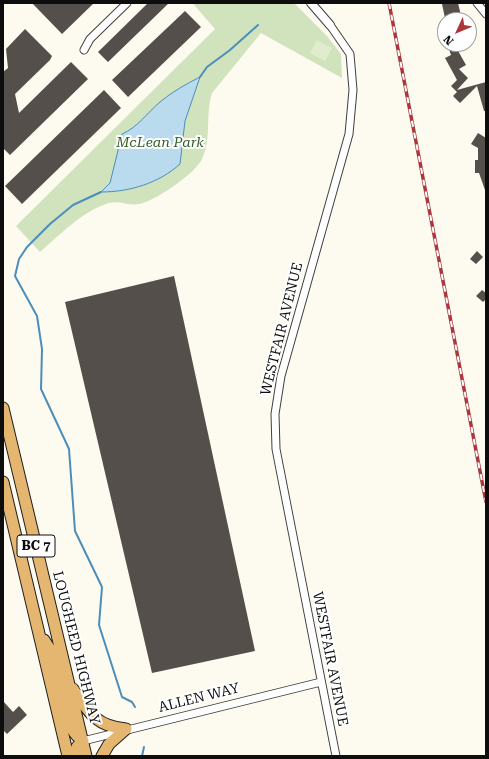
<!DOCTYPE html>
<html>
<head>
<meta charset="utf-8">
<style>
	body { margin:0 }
	#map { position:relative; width:489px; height:759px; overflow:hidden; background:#fdfaef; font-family:"Roboto Serif",serif }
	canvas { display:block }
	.frame { position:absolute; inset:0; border:4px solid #0d0d0d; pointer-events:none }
	.north { position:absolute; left:437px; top:12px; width:40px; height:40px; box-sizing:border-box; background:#fff; border:1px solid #9e9e9e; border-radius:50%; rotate:226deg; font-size:11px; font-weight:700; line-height:16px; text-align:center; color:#0d0d0d }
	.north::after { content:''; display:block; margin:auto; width:14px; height:18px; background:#ab373c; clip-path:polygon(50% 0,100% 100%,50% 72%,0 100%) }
</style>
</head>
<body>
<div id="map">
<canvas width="489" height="759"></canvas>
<div class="frame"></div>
<div class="north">N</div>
</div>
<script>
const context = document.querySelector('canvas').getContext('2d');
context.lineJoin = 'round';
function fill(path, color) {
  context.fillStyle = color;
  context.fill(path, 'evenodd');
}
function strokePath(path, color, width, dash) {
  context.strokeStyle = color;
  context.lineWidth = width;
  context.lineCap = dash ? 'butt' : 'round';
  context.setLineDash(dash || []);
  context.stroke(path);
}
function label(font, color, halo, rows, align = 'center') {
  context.font = font + ' "Roboto Serif",serif';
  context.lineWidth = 4;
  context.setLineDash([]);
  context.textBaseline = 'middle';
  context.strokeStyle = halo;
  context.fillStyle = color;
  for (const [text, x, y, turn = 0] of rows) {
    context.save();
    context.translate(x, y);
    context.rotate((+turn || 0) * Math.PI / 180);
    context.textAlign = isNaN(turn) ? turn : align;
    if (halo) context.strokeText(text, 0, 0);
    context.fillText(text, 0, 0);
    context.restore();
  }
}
fill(new Path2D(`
	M196,3H294L327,36L341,54L342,78L261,33L212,93C205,115 212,138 202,159C196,173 154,202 139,204C130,206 118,200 109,203C82,211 60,235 40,252L16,226L215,29L194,5Z`), '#d1e3bd');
fill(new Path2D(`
	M317,40L332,48L325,61L310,53Z`), '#e1ecce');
const water = new Path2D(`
	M200,77L185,121L180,164C159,183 130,192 101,192L110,183L122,134C138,127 147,113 160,102C172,92 186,84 200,77Z`);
fill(water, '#badaee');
strokePath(water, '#4b8ebb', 1);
strokePath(new Path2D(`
	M200,77L207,67L230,50L258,25
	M101,192L73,205L50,224L27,247L19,259L15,276L37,316L42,349L41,389L69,449L75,531L102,587L99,625L122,697L132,702L135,707
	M142,756L144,747`), '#4b8ebb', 2);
fill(new Path2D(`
	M32,3H94L62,34Z
	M148,3H169L108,62L98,52Z
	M458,3L462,20H450L449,17L445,18L442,4Z
	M185,11L201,27L128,97L112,80Z
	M25,29L52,56L50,60L15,94L19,113L71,62L88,79L10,155L3,148V72L8,68L6,49Z
	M447,44H469L457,49L466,65L459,69L468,78L457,90L486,82V111H484L477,86L460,103L453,96L457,92L451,86L457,80L445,58L451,55Z
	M104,90L121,108L22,204L5,186Z
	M478,133L486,138L485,190L479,173H475V160H478V148L471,144Z
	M477,251L483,257L476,264L470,259Z
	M174,276L255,651L152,673L65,302Z
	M482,290L486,293V299L483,302L476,296Z
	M3,701L13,712L19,706L27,715L7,734L3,730Z`), '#544f4b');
const minor = new Path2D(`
	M477,3L486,14
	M330,25L350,54L353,90L349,134L281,376L275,414L276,449L336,756
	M84,50L90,39L127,3
	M83,741L321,682`);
const tertiary = new Path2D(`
	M311,3L330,25`);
const trunk = new Path2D(`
	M3,408L86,756
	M3,482L68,756
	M44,640C48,647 54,654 56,661C63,681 63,729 81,739
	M73,689C89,713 96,726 126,729
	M77,756V747L83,741
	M102,756L109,744L126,729`);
strokePath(minor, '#404040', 9);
strokePath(tertiary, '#404040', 10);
strokePath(trunk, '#1e1e1e', 13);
strokePath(minor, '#fff', 7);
strokePath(tertiary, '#fff', 8);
strokePath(trunk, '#e4b670', 11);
const rail = new Path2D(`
	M389,3L486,502`);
strokePath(rail, '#ab373c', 3.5);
strokePath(rail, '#fff', 2, [6]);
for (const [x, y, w] of [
	[36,546,38]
]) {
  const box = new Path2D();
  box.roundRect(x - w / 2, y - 11, w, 22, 3);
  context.fillStyle = '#fff';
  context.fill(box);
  strokePath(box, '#0d0d0d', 1);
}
label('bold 13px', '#0d0d0d', null, [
	["BC 7",36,546]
]);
label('italic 14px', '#315c26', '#fff', [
	["McLean Park",160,143]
]);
label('14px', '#0d0d0d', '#fff', [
	["WESTFAIR AVENUE",282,329,-76],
	["LOUGHEED HIGHWAY",76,648,76],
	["WESTFAIR AVENUE",330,659,79],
	["ALLEN WAY",199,698,-14]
]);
</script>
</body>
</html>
